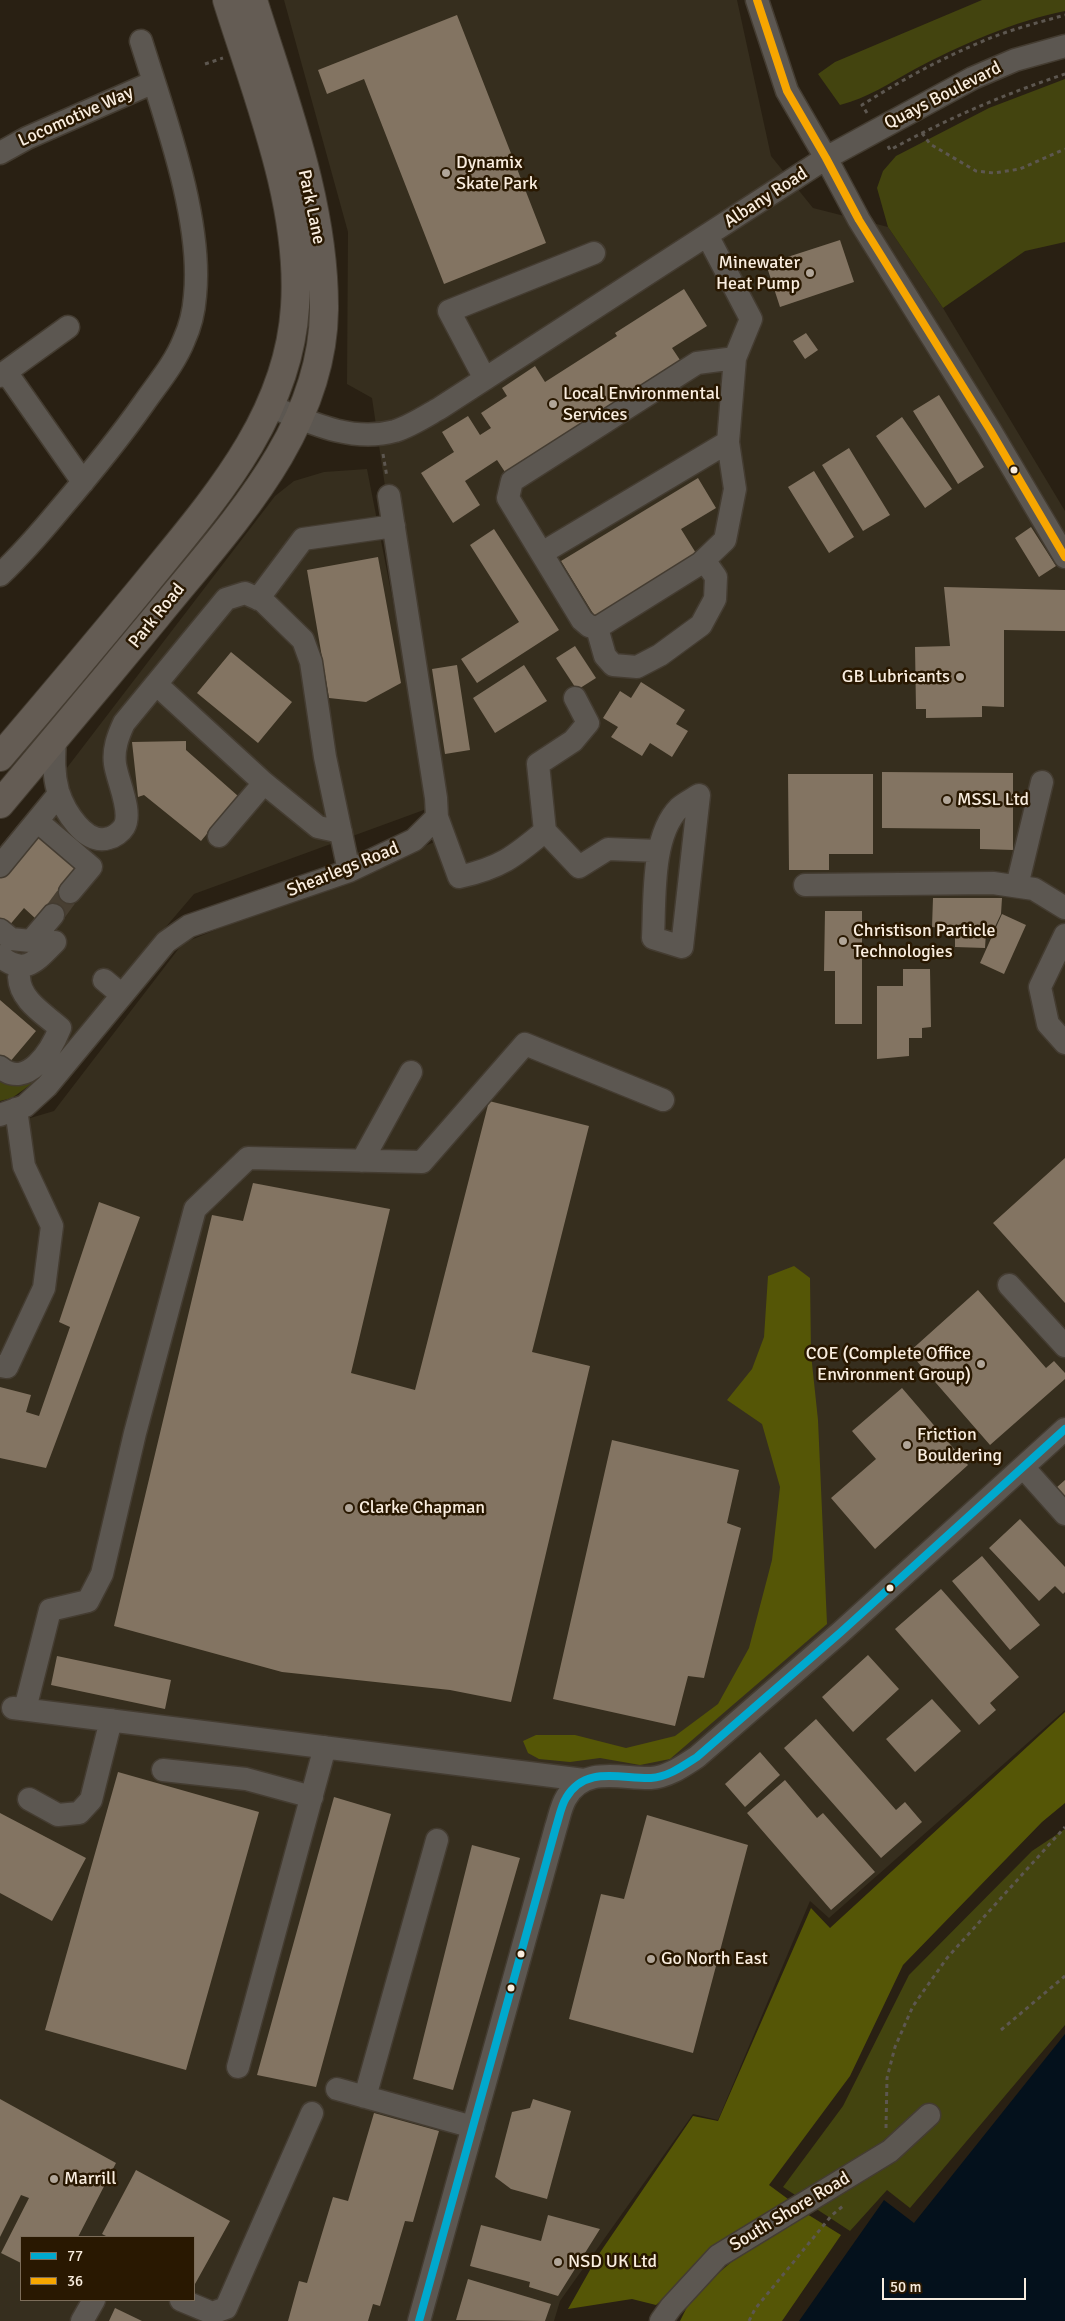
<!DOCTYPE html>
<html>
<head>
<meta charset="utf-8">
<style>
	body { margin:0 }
	#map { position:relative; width:1065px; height:2321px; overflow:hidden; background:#292013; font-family:Signika,sans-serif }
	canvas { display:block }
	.legend { position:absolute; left:20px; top:2236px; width:175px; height:65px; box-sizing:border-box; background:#291801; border:1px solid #7c6d5a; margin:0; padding:6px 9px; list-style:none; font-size:15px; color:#f9eddf }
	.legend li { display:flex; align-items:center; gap:10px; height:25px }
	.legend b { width:25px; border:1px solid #7c6d5a }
	.scale { position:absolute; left:882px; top:2278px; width:144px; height:22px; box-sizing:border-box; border:2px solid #f9eddf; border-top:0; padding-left:6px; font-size:15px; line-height:18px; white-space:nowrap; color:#f9eddf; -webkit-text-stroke:4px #291801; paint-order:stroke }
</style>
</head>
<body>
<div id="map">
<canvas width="1065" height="2321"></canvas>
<ul class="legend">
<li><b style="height:6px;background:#00a9ce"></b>77</li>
<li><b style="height:6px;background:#f7a600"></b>36</li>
</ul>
<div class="scale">50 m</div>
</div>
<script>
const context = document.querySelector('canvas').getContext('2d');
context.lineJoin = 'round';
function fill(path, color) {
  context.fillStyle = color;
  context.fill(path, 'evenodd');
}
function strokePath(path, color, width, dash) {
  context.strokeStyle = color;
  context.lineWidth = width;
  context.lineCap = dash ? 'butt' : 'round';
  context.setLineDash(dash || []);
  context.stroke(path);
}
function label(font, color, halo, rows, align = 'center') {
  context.font = font + ' Signika,sans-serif';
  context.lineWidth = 5;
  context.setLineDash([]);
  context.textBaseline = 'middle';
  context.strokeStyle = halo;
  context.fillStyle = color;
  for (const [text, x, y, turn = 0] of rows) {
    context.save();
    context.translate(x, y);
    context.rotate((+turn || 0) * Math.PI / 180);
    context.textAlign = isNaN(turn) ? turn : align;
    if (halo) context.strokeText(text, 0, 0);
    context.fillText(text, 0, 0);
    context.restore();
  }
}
fill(new Path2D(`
	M284,0H737L771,156L813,208L888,227L943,308L1065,511V1710L829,1918L810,1901L718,2120L693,2114L560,2301L554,2321H0V1127L54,1111L183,943L437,841L432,807L194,894L41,1073L0,1096V852L66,769L275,496L294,481L324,472L367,469L430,791L372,398L347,384L348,232ZM21,2237H194V2300H21Z`), '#362e1e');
fill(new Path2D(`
	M982,0H1065V11C1017,20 958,46 915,69C890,83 867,98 840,105L818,74L835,62Z
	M1065,79V242L1025,251L943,308L888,227L877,188L883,171L896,156L989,108Z
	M0,1076L11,1085L27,1076L37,1080L12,1098L0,1101Z
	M1065,1829V2025L910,2208L887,2190L850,2231L783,2187L843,2106L909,1975L1032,1851Z`), '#43440f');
fill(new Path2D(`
	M794,1266L810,1278L811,1354L818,1420L827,1624L670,1759L640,1765L600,1758L570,1762L539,1759L528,1753L523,1741L536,1735H575L626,1748L675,1736L718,1704L749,1648L772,1560L780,1487L762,1424L727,1400L752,1369L764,1337L768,1276Z
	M1065,1712V1803L1042,1822L903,1965L850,2076L769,2185L788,2199L716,2252L656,2305L632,2299L568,2309L599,2254L693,2116L718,2121L811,1908L830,1928Z
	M807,2214L841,2235L782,2321H680L693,2295L743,2252Z`), '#555606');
fill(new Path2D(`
	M1065,2034V2321H799L884,2200L914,2223Z`), '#04111c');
fill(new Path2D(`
	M457,15L546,243L444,284L364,79L327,94L318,70Z
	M840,240L854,282L780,307L766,264Z
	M684,289L707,326L672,348L680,360L505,472L497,460L465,481L480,505L453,523L421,473L454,452L442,432L468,416L480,435L491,428L481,413L507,396L502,388L535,366L545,382L617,336L615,333Z
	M806,333L818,350L805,359L793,341Z
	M939,395L984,467L958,484L913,411Z
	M902,417L952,489L925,508L876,436Z
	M849,448L890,515L863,531L822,465Z
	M814,471L854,537L829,553L788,487Z
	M698,478L716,508L681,529L699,558L597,620L561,561Z
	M1031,527L1056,566L1039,577L1015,538Z
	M494,529L559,630L477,683L461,659L519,622L470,545Z
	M378,557L401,683L366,702L329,698L307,570Z
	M944,587L1065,590V631L1004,630V707L982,706V717L926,718V709H916L915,647L950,646Z
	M575,646L596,678L577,690L556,658Z
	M231,652L292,702L258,743L197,693Z
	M457,665L470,750L445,754L432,669Z
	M524,665L547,701L495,733L473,698Z
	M641,682L685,710L676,724L688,731L672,757L650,743L642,756L611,737L618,727L603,718L620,691L631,698Z
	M186,741V750L238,796L201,841L144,795L138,797L132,742Z
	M882,772L1013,773V850L980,849V829L882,828Z
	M788,774H873V854H829V870H789Z
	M23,819L78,868L36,919L24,908L8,927L0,920V847Z
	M65,888L76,897L59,920L47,911Z
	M933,898H1002L1001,914L993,931L986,932L985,948L955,947V929L932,927Z
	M825,911H862V1024H835V971H824Z
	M1002,914L1026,925L1004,974L980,963Z
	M903,969H930L931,1027L922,1028V1038H909V1056L877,1059V986H903Z
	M0,1000L36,1031L9,1063L0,1055Z
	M489,1101L589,1126L532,1352L590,1366L511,1702L450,1690L282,1672L114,1626L212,1215L243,1221L253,1183L390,1209L351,1373L415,1390Z
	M1065,1158V1303L993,1223Z
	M99,1202L140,1217L46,1468L0,1458V1387L31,1395L26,1412L39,1416L70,1327L59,1322Z
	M978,1290L1046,1368L1054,1361L1065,1373V1379L990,1445L909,1352Z
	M902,1388L968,1465L875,1549L831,1498L876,1459L852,1431Z
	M612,1440L739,1470L727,1523L741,1528L704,1678L688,1676L675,1726L553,1699Z
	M1065,1480V1498L1056,1488Z
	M1020,1519L1065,1567V1592L1063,1594L1055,1586L1039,1601L989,1548Z
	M982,1556L1040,1625L1010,1650L952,1581Z
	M941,1589L1019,1677L990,1703L996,1710L979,1725L895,1629Z
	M868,1655L899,1689L853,1732L822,1697Z
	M57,1656L171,1680L165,1709L51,1685Z
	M932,1699L961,1731L915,1772L886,1739Z
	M816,1719L896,1810L905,1802L922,1822L881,1858L784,1748Z
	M760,1752L780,1775L745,1807L725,1784Z
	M118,1772L259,1812L186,2070L45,2030Z
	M785,1780L817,1818L823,1813L875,1872L831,1910L747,1813Z
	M334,1797L391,1814L316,2087L257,2075Z
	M0,1813L86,1858L52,1921L0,1893Z
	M647,1815L748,1845L693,2053L569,2019L601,1894L624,1899Z
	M472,1845L520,1858L453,2090L413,2079Z
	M0,2099L116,2163L78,2237H21V2263L1,2253L29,2198L21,2195L0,2237Z
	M533,2099L571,2111L547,2199L511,2189L495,2177L512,2112L530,2108Z
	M374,2113L439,2131L413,2222L405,2221L380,2306L373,2304L368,2321H288L299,2281L307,2283L333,2197L348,2201Z
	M136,2170L230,2221L195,2284L194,2237H108L102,2234Z
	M548,2215L600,2229L558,2296L529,2287L530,2282L470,2266L481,2225L541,2241Z
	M468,2279L551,2304L545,2321L456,2320Z
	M115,2308L142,2321H109Z`), '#837462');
strokePath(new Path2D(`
	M53,915L70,892`), '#483f32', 22, [22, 11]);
const minor = new Path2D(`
	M757,0L787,91L826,158L859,220L990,430L1065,557
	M0,153L27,138L154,82
	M707,235L751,319L735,358L728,442L735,489L725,540L701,563L597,628L589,626L582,620L508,498L512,481L697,363L735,358
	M6,372L83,482
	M0,376L68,327
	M485,379L449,311L594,253
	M270,406C309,422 351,443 395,431C411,426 426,416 440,408L826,158L973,78L1015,60L1065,46
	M542,553L728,442
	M0,575C22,554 42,531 61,508C90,474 118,440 144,403C158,383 175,363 184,340C190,327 194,310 195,296C203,219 164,115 141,41
	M258,599L303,539L394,526
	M597,628L605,656L613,665L637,667L660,655L701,625L715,599L716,577L704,560
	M156,684L264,783L318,827L341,832
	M55,738C54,757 53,773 58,791C64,810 85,846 109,838C114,837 121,832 124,827C133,812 117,780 115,764C113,749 118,736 124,723L226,599L245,593L263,601L303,640L311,662L325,757L349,871
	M699,795L682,947L653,938C655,900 651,836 679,808C685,803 693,799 699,795Z
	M437,817L459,877C500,868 514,857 545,831L579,867L608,849L658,851
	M37,821L91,867L70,892
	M545,831L538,764L573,741L588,723L575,698
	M219,836L264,783
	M0,866L59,794
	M805,885L993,883L1034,889L1065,908
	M1017,886L1042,782
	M0,930L11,939L31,941L53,915
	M1065,935L1040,987L1048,1024L1065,1043
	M0,956C25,977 37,960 55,942
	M104,980L122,995
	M0,1067C27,1090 51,1051 60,1028C43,1013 20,1000 19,977
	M0,1115L25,1106L47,1086L166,942L189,926L349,871L414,840L437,817L436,798L389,496
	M362,1161L411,1072
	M1009,1285L1065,1346
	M0,1366L7,1367L44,1288L52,1226L24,1166L16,1109
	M1023,1467L1065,1514
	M13,1708L584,1780
	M25,1709L50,1610L88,1601L102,1574L135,1433L195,1209L248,1158L422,1162L525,1044L663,1100
	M163,1770L246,1779L312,1797
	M29,1799L58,1815L79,1813L91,1800L111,1720
	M238,2067L325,1747
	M337,2089L473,2127
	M365,2097L437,1840
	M181,2300L212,2313L226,2308L312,2113
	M82,2321L94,2300
	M419,2321L556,1827C559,1818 561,1806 566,1798C585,1765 621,1779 651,1778C668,1777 683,1766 697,1757L841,1632L1065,1429
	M661,2321L671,2307L718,2256L890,2151L929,2115`);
const highway = new Path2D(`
	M0,757C48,701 95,645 142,588C209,505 288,420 295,307C302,205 257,96 227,0
	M0,804C52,742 105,679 157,616C229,527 323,432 324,310C325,203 284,100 253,0`);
strokePath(minor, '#443c31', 25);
strokePath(highway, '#443c31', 30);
strokePath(new Path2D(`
	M205,64L223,58
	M867,113L862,105C900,81 940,59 981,42C1008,30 1037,23 1065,15
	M922,133L930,144L976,171L994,173L1020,169L1065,149
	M888,146L890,150C946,119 1005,94 1065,74
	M383,454L387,477
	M1001,2030L1065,1976
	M886,2128L887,2078L895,2047L913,2006L947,1958L1065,1827
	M749,2321L755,2309L832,2215L843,2206`), '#5d5750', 3, [4, 4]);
strokePath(minor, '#5c5751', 22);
strokePath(highway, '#645c54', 28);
strokePath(new Path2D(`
	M419,2321L556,1827C559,1818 561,1806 566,1798C585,1765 621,1779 651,1778C668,1777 683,1766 697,1757L841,1632L1065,1429`), '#00a9ce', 8);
strokePath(new Path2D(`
	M757,0L787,91L826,158L859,220L990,430L1065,557`), '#f7a600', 8);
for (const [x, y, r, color] of [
	[446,173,5,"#b0a598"],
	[810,273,5,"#b0a598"],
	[553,404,5,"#b0a598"],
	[1014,470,4.5,"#f9eddf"],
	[960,677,5,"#b0a598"],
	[947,800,5,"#b0a598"],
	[843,941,5,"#b0a598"],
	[981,1364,5,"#b0a598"],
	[907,1445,5,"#b0a598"],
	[349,1508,5,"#b0a598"],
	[890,1588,4.5,"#f9eddf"],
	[521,1954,4.5,"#f9eddf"],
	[651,1959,5,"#b0a598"],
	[511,1988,4.5,"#f9eddf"],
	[54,2179,5,"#b0a598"],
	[558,2262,5,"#b0a598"]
]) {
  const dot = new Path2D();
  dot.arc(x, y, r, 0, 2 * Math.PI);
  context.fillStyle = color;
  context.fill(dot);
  strokePath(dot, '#291801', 2);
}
label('18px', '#f9eddf', '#291801', [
	["Quays Boulevard",943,96,-27],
	["Locomotive Way",76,117,-24],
	["Albany Road",766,198,-33],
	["Park Lane",311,207,78],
	["Park Road",157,616,-51],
	["Shearlegs Road",343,870,-22],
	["South Shore Road",790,2212,-31]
]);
label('18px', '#f9eddf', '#291801', [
	["Dynamix",456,163],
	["Skate Park",456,184],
	["Minewater",800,263,"right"],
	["Heat Pump",800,284,"right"],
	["Local Environmental",563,394],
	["Services",563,415],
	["GB Lubricants",950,677,"right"],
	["MSSL Ltd",957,800],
	["Christison Particle",853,931],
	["Technologies",853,952],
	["COE (Complete Office",971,1354,"right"],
	["Environment Group)",971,1375,"right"],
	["Friction",917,1435],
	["Bouldering",917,1456],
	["Clarke Chapman",359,1508],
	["Go North East",661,1959],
	["Marrill",64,2179],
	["NSD UK Ltd",568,2262]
], 'left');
</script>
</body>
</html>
